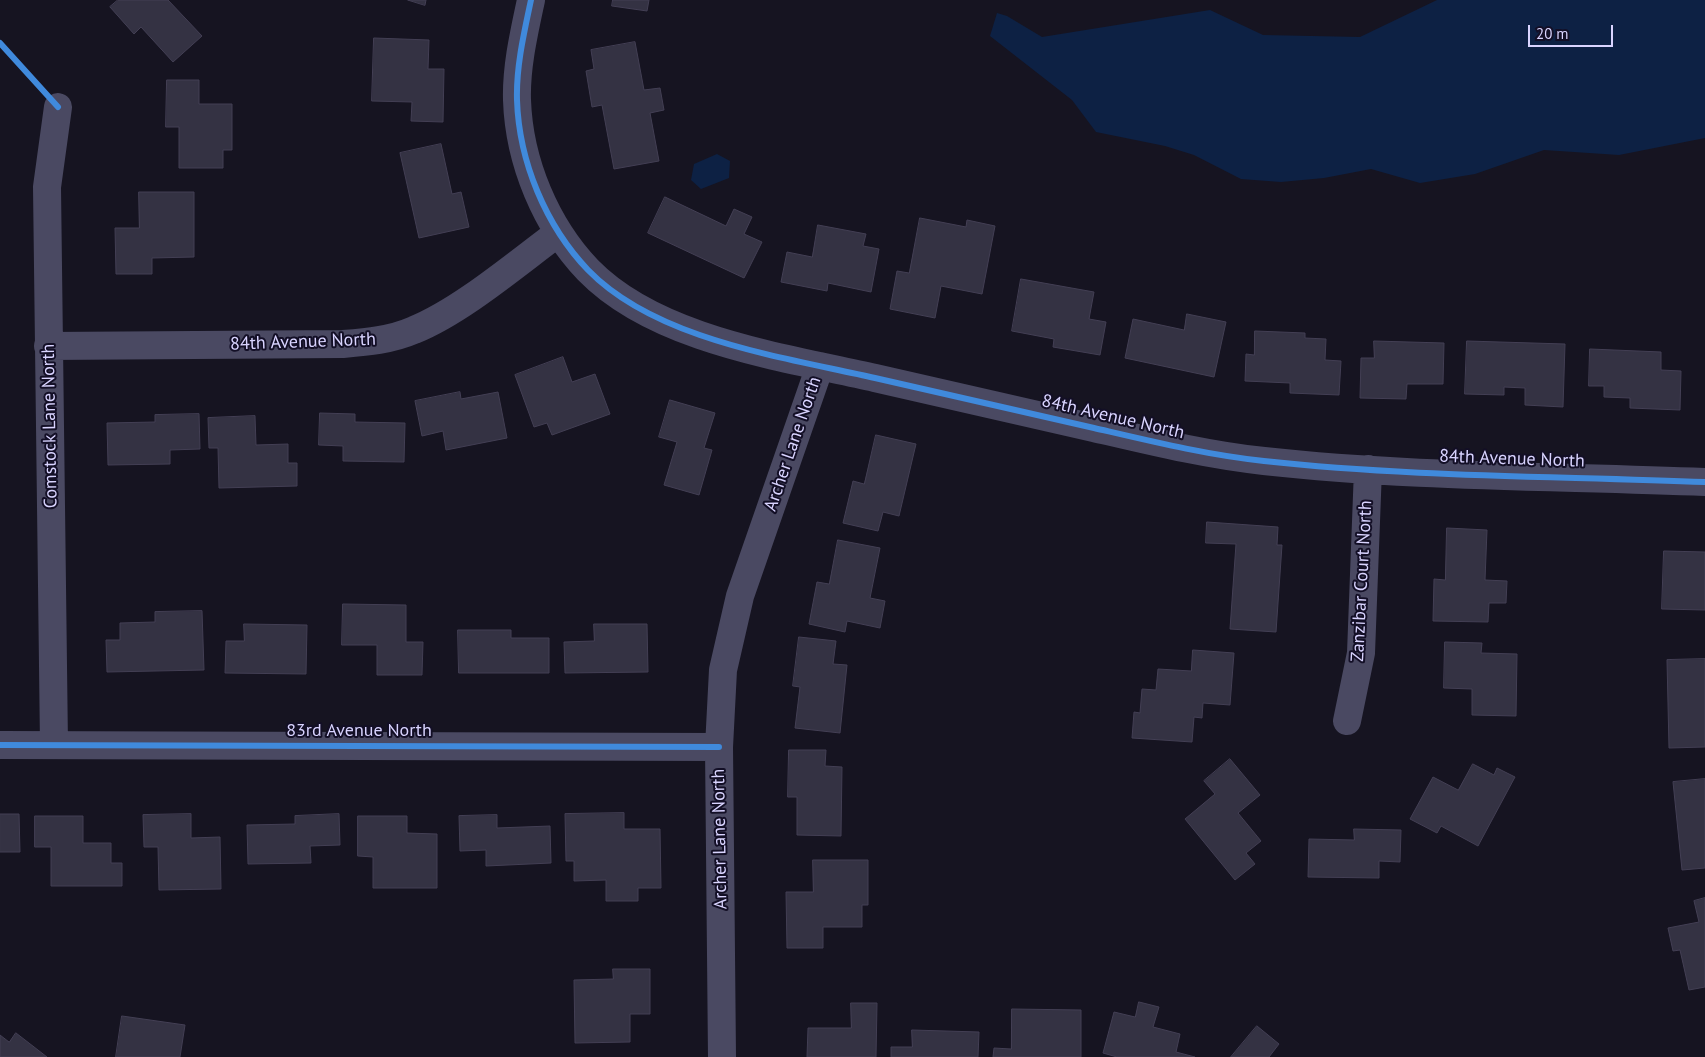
<!DOCTYPE html>
<html>
<head>
<meta charset="utf-8">
<style>
	body { margin:0 }
	#map { position:relative; width:1705px; height:1057px; overflow:hidden; background:#161421; font-family:"PT Sans",sans-serif }
	canvas { display:block }
	.scale { position:absolute; left:1528px; top:25px; width:85px; height:22px; box-sizing:border-box; border:2px solid #d9d4ff; border-top:0; padding-left:6px; font-size:15px; line-height:18px; white-space:nowrap; color:#d9d4ff; -webkit-text-stroke:4px #130f26; paint-order:stroke }
</style>
</head>
<body>
<div id="map">
<canvas width="1705" height="1057"></canvas>
<div class="scale">20 m</div>
</div>
<script>
const context = document.querySelector('canvas').getContext('2d');
context.lineJoin = 'round';
function fill(path, color) {
  context.fillStyle = color;
  context.fill(path, 'evenodd');
}
function strokePath(path, color, width, dash) {
  context.strokeStyle = color;
  context.lineWidth = width;
  context.lineCap = dash ? 'butt' : 'round';
  context.setLineDash(dash || []);
  context.stroke(path);
}
function label(font, color, halo, rows, align = 'center') {
  context.font = font + ' "PT Sans",sans-serif';
  context.lineWidth = 4;
  context.setLineDash([]);
  context.textBaseline = 'middle';
  context.strokeStyle = halo;
  context.fillStyle = color;
  for (const [text, x, y, turn = 0] of rows) {
    context.save();
    context.translate(x, y);
    context.rotate((+turn || 0) * Math.PI / 180);
    context.textAlign = isNaN(turn) ? turn : align;
    if (halo) context.strokeText(text, 0, 0);
    context.fillText(text, 0, 0);
    context.restore();
  }
}
fill(new Path2D(`
	M1437,0H1705V138L1619,155L1544,150L1475,174L1420,183L1371,169L1324,178L1281,182L1241,179L1194,155L1165,146L1096,132L1072,100L990,36L997,13L1007,16L1042,37L1210,10L1263,35L1360,37Z
	M717,154L730,161L729,178L701,189L691,180L694,164Z`), '#0d2144');
const building = new Path2D(`
	M118,0H168L202,36L173,62L141,27L134,34L110,7Z
	M408,0H426L425,5Z
	M613,0H649L647,11L612,6Z
	M374,38L429,40L428,69H444L443,122L411,121L412,102L372,101Z
	M635,42L644,90L660,88L664,110L650,113L659,161L614,169L602,105L592,107L586,71L594,69L591,50Z
	M167,80H199V104H232V150H223V168H179V127H166Z
	M441,144L452,194L461,192L469,227L419,238L400,153Z
	M139,192H194V257L152,258V274H116L115,228H139Z
	M665,197L726,226L734,209L752,217L744,234L762,242L744,278L648,233Z
	M920,218L966,227L967,220L995,226L982,294L941,286L935,318L890,309L897,271L909,273Z
	M818,225L866,234L863,246L879,249L871,292L828,283L827,291L781,282L787,252L812,257Z
	M1021,279L1094,292L1089,319L1106,322L1100,355L1053,347L1054,339L1012,331Z
	M1187,314L1226,322L1214,377L1125,358L1133,319L1184,330Z
	M1255,331L1305,333V338L1326,339L1325,360L1341,361L1339,395L1290,393V383L1245,381L1246,354L1254,355Z
	M1374,341L1444,343L1443,384H1407L1406,399L1360,398L1361,358H1374Z
	M1467,341L1565,344L1563,407L1525,405V388L1504,387V395L1465,394Z
	M1590,349L1661,352V370L1681,371L1680,410L1630,408V398L1604,397V386H1589Z
	M563,357L572,382L595,374L610,414L552,435L547,423L534,427L515,375Z
	M460,392L461,399L498,392L507,438L446,450L443,431L422,436L415,401Z
	M670,400L715,413L704,448L712,450L699,495L664,485L677,442L659,437Z
	M320,413L355,414V422L405,423L404,462L343,461V446L319,445Z
	M199,414L200,449L170,450V464L108,465L107,423L155,422V415Z
	M255,416L256,445L288,444V463H297V486L219,488L218,448H209L208,418Z
	M876,435L916,444L899,516L883,512L878,531L843,523L853,481L864,484Z
	M1207,522L1278,527L1277,545H1282L1276,632L1230,629L1236,544L1206,543Z
	M1447,528L1487,530L1485,580L1507,581L1506,603H1489L1488,622L1433,621L1434,579L1445,580Z
	M838,540L880,548L870,598L885,601L880,628L847,621L845,632L809,624L817,582L829,584Z
	M1664,551L1705,552V610L1662,609Z
	M343,604L406,605V642H423L422,675H377V645H342Z
	M202,611L204,670L107,672L106,640H120V623L155,622V612Z
	M244,624L307,625L306,674L225,673L226,641H244Z
	M594,624H647L648,672L565,673L564,642L594,641Z
	M458,630H511V638H549V673H459Z
	M799,637L836,641L833,664L847,665L840,733L795,728L800,687L793,686Z
	M1445,642L1482,643L1481,653L1517,654L1516,716L1472,715V689L1444,688Z
	M1193,650L1234,653L1230,705L1203,703L1202,718L1194,717L1192,742L1132,738L1134,712L1140,713L1142,689L1156,690L1158,669L1191,671Z
	M1705,659V747L1669,748L1667,660Z
	M789,750H826L825,766L842,767L841,836L797,835V797H788Z
	M1230,759L1260,795L1238,813L1261,841L1246,853L1255,864L1235,880L1185,819L1215,794L1204,781Z
	M1473,764L1494,775L1497,768L1515,777L1478,846L1441,826L1437,833L1410,819L1433,777L1458,790Z
	M1705,779V868L1682,870L1673,782Z
	M624,813V829H660L661,888H638V901H606V880L574,881V861H566L565,814Z
	M0,814H19L20,852H0Z
	M191,814V838L220,837L221,889L159,890L158,847H144L143,815Z
	M339,814L340,845L310,846L311,863L248,864L247,825L295,824V816Z
	M497,815V828L550,826L551,863L486,866V850L460,851L459,816Z
	M35,816H83V843H111V863H122V886H51V847H35Z
	M358,816H407V833L437,834V888H373V857L358,856Z
	M1354,829L1401,830L1400,862L1379,861V878L1308,877L1309,839L1354,840Z
	M813,860H868V905H862V927H823V948H787L786,892H813Z
	M1705,898V987L1689,990L1680,950L1673,951L1668,928L1699,922L1694,901Z
	M613,969H650V1014H630V1042L575,1043L574,980L613,979Z
	M1139,1002L1159,1007L1153,1027L1180,1034L1176,1052L1195,1057H1117L1103,1053L1114,1012L1135,1017Z
	M851,1003H877L876,1057H807L808,1028H851Z
	M1012,1009L1081,1010V1057H993L994,1048L1011,1049Z
	M122,1016L185,1025L180,1057H116Z
	M1257,1026L1279,1044L1269,1057H1231Z
	M912,1030L979,1032L978,1057H891V1047H912Z
	M16,1033L47,1057H0V1035L9,1042Z`);
fill(building, '#343243');
strokePath(building, '#433f54', 1);
strokePath(new Path2D(`
	M531,0C524,33 516,67 517,100C519,162 546,226 588,270C656,340 783,357 875,378C948,395 1021,412 1094,428C1150,441 1207,455 1264,461C1409,477 1559,476 1705,482
	M48,346L343,344C367,342 391,340 414,330C461,311 516,264 558,233
	M1347,721L1361,653L1368,469
	M0,745L719,747
	M54,745L47,187L58,107
	M722,1057L719,747L723,670L740,596L820,366`), '#4a4962', 28);
strokePath(new Path2D(`
	M531,0C524,33 516,67 517,100C519,162 546,226 588,270C656,340 783,357 875,378C948,395 1021,412 1094,428C1150,441 1207,455 1264,461C1409,477 1559,476 1705,482
	M0,43L58,107
	M0,745L719,747`), '#408adc', 6);
label('18px', '#d9d4ff', '#130f26', [
	["84th Avenue North",303,342,-2],
	["84th Avenue North",1113,417,13],
	["Comstock Lane North",50,426,-91],
	["Archer Lane North",793,444,-71],
	["84th Avenue North",1512,459,2],
	["Zanzibar Court North",1362,581,-87],
	["83rd Avenue North",359,731],
	["Archer Lane North",720,839,-91]
]);
</script>
</body>
</html>
